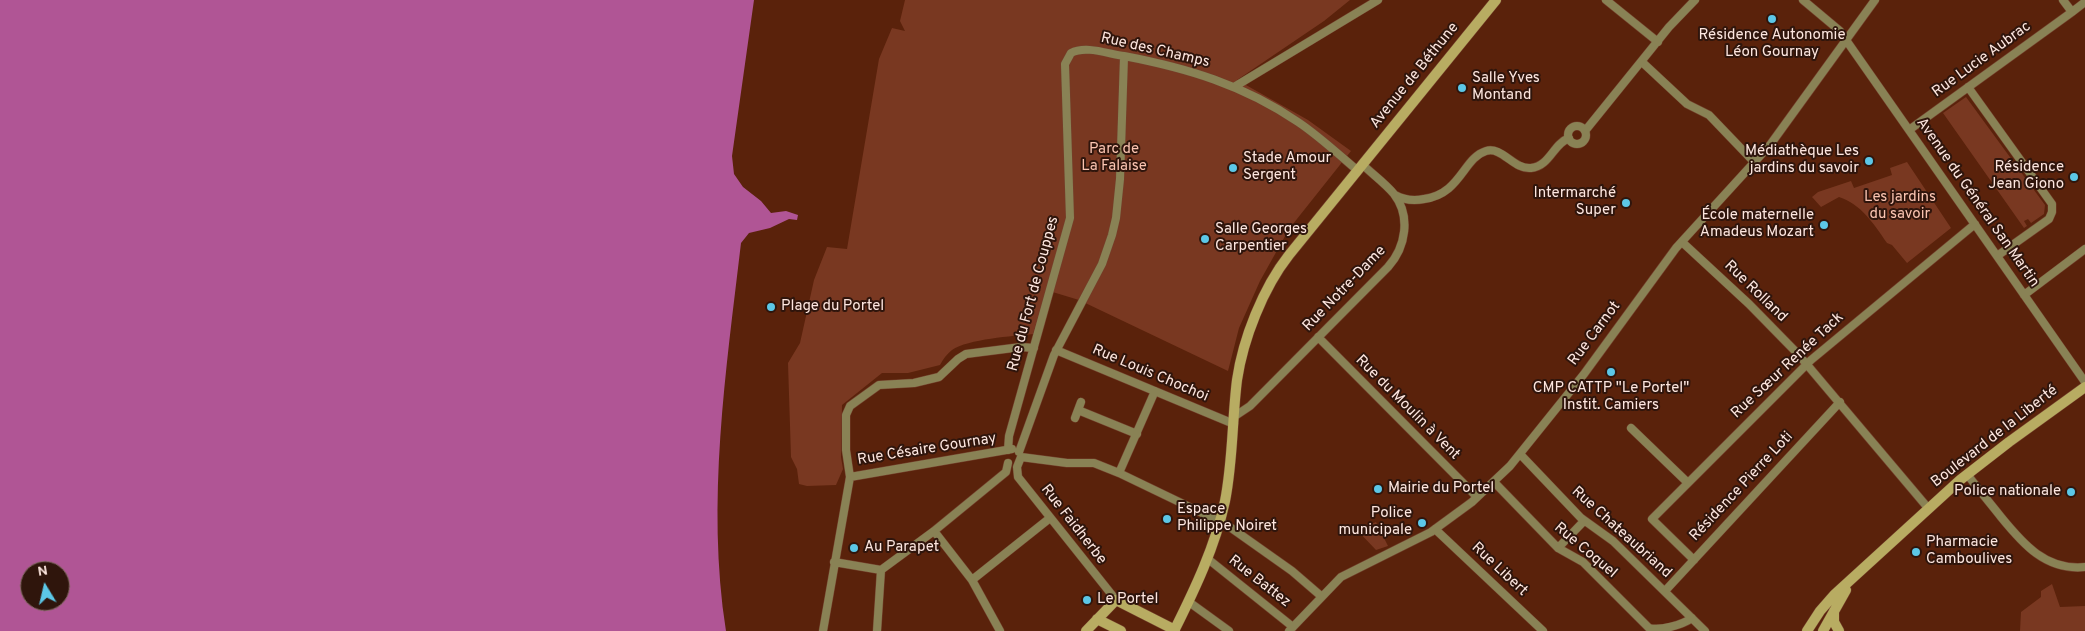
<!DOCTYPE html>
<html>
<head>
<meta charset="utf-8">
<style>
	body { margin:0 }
	#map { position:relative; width:2085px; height:631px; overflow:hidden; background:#5a220b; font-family:Overpass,sans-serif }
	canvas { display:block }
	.north { position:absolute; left:20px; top:561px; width:50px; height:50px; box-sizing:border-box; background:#2f150c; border:1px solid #816960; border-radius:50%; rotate:351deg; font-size:14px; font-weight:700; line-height:20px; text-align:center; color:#fde6df }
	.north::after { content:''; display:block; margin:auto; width:18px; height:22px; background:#5cc7e7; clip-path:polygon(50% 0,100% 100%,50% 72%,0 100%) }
</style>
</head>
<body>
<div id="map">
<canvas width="2085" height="631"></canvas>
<div class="north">N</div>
</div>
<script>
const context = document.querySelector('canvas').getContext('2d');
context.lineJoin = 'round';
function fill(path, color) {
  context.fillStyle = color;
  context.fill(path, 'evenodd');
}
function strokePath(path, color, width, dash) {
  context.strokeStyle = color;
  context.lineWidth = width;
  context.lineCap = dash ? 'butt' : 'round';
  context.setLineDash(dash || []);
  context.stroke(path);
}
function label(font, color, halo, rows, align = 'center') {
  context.font = font + ' Overpass,sans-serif';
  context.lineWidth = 4;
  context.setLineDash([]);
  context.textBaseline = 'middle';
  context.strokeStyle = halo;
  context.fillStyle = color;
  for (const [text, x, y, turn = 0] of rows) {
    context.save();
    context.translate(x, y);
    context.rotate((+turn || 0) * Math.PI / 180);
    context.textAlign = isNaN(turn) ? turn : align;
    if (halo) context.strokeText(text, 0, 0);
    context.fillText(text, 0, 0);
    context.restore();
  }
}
fill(new Path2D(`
	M905,0H1350L1324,21L1237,80L1308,120L1351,151L1289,229L1260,281L1239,328L1228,371L1079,300L1046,290L1033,334C1013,336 968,339 952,350C947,354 943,359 940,365L908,373H882L842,405L841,457L843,469L836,485L807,486L799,484L797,469L791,457L788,363L800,343L814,280L827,247L847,249L879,59L892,28L905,31L900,21Z
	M1966,97L2045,205L2044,214L2031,223L2028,219L2024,221L2027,226L2024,228L1943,113Z
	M1907,162L1951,228L1907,263L1892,245L1887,243C1874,224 1861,204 1839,197L1821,207L1812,197L1818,192L1851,181L1854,188L1892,175L1890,168Z
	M1376,522L1388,546L1376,550L1355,528L1363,524L1365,527Z
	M2052,584L2060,607L2085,606V631H2020L2021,612L2041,597V591Z`), '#793821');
fill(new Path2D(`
	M0,0H754L732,156L734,174L743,187L761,201L771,213L786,211L798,215L797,220L789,219L770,228L749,233L741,243C726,371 706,502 726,631H0ZM30,571H60V601H30Z`), '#b05595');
const street = new Path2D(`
	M1606,0L1658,42
	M1803,0L1840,31L1846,40L2085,382
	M2063,0L2072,12L2085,2
	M1642,62L1687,104L1709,115L1755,163
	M1234,87L1378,0
	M1968,87L2052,204V212L2049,219L1997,256
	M1568 135a9 9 0 1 1 18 0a9 9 0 1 1-18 0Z
	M1909,130L2072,12
	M1585,131L1669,27L1695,0
	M1395,195C1404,200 1414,201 1424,199C1461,194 1463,158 1486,151C1502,146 1514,170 1531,168C1550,166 1553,144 1569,138
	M1682,242L1749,304L1798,354L1928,508
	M2024,295L2085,249
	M1318,337L1477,497
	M1056,350L1234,424
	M1078,410L1137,434
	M1235,416L1250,406L1388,267C1406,247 1411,216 1394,194C1385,183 1372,174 1362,164
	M1075,418L1081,402
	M1631,428L1688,483
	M1008,450L1009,436L1070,218L1065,64L1071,53C1086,45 1108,54 1124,56C1187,68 1244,85 1298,122C1319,136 1338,154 1357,170
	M1019,452L1054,355L1102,264L1112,235L1116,218L1120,179L1124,57
	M1520,454L1581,518L1613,541L1705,631
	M1021,457L1067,463H1094L1119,473L1227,525L1292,571L1321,596
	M1021,457L1017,467L1018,477L1116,600
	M1119,473L1155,391
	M1967,474C1978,489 1990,503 2001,517C2023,544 2046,571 2085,567
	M850,477L1012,449
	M1494,482L1558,548L1583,562L1649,628C1660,631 1682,625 1692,618
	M1435,529L1543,631
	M934,531L972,580L1000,631
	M1558,548L1584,521
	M1208,559L1293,627
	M1694,560L1652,519L1811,360L1975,224
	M834,562L881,570L934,531L1006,472L1008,463
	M972,580L1050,518
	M1665,591L1840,402
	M1189,602L1229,631
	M823,631L850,477L846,450V415L850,406L879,385L914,383L939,377L958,359L966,354L1021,347L1034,348
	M877,631L881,570
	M1289,631L1341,577L1431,532L1472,502L1510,466L1584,374L1676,248L1770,145L1875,0`);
const secondary = new Path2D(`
	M1834,611V622L1839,631
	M1097,619L1121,631
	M1086,631L1116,600L1175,630
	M1174,631C1195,589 1215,547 1225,501C1233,461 1232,420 1237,380C1243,339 1263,288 1289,255L1496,0
	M1807,631L1820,611L1834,595L1960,480L2009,442L2085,387
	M1823,631L1846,590`);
strokePath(street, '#74412d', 9);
strokePath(secondary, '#74412d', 11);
strokePath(street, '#898255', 8);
strokePath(secondary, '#b8ac62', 10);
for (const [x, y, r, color] of [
	[1772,19,5,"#5cc7e7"],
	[1462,88,5,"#5cc7e7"],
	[1869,161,5,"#5cc7e7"],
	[1233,168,5,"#5cc7e7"],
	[2074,177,5,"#5cc7e7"],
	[1626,203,5,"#5cc7e7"],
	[1824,225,5,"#5cc7e7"],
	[1205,239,5,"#5cc7e7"],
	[771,307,5,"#5cc7e7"],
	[1611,372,5,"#5cc7e7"],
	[1378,489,5,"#5cc7e7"],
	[2071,492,5,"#5cc7e7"],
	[1167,519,5,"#5cc7e7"],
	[1422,523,5,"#5cc7e7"],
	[854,548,5,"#5cc7e7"],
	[1916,552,5,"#5cc7e7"],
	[1087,600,5,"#5cc7e7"]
]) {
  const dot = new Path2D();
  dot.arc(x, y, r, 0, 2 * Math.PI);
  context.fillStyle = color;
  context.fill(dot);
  strokePath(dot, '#2f150c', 2);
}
label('15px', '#fde6df', '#2f150c', [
	["Résidence Autonomie",1772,36,"center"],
	["Léon Gournay",1772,53,"center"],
	["Salle Yves",1472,79],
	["Montand",1472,96],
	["Médiathèque Les",1859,152,"right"],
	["jardins du savoir",1859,169,"right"],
	["Stade Amour",1243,159],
	["Sergent",1243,176],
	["Résidence",2064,168,"right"],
	["Jean Giono",2064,185,"right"],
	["Intermarché",1616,194,"right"],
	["Super",1616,211,"right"],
	["École maternelle",1814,216,"right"],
	["Amadeus Mozart",1814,233,"right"],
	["Salle Georges",1215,230],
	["Carpentier",1215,247],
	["Plage du Portel",781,307],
	["CMP CATTP \"Le Portel\"",1611,389,"center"],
	["Instit. Camiers",1611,406,"center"],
	["Mairie du Portel",1388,489],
	["Police nationale",2061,492,"right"],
	["Espace",1177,510],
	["Philippe Noiret",1177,527],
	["Police",1412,514,"right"],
	["municipale",1412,531,"right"],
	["Pharmacie",1926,543],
	["Camboulives",1926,560],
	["Au Parapet",864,548],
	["Le Portel",1097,600]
], 'left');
label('15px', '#fde6df', '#2f150c', [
	["Rue des Champs",1155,51,13],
	["Rue Lucie Aubrac",1982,60,-36],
	["Avenue de Béthune",1415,76,-51],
	["Avenue du Général San Martin",1977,203,55],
	["Rue Notre-Dame",1345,289,-46],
	["Rue Rolland",1755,292,44],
	["Rue du Fort de Couppes",1034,294,-75],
	["Rue Carnot",1595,334,-53],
	["Rue Sœur Renée Tack",1788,366,-43],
	["Rue Louis Chochoi",1150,374,23],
	["Rue du Moulin à Vent",1407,408,45],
	["Boulevard de la Liberté",1995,437,-38],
	["Rue Césaire Gournay",927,450,-9],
	["Résidence Pierre Loti",1742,487,-47],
	["Rue Faidherbe",1073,525,52],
	["Rue Chateaubriand",1621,533,42],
	["Rue Coquel",1585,551,40],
	["Rue Libert",1499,570,43],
	["Rue Battez",1259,582,38]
]);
label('15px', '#fbc4b1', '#2f150c', [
	["Parc de",1114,150],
	["La Falaise",1114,167],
	["Les jardins",1900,198],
	["du savoir",1900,215]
]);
</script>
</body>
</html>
